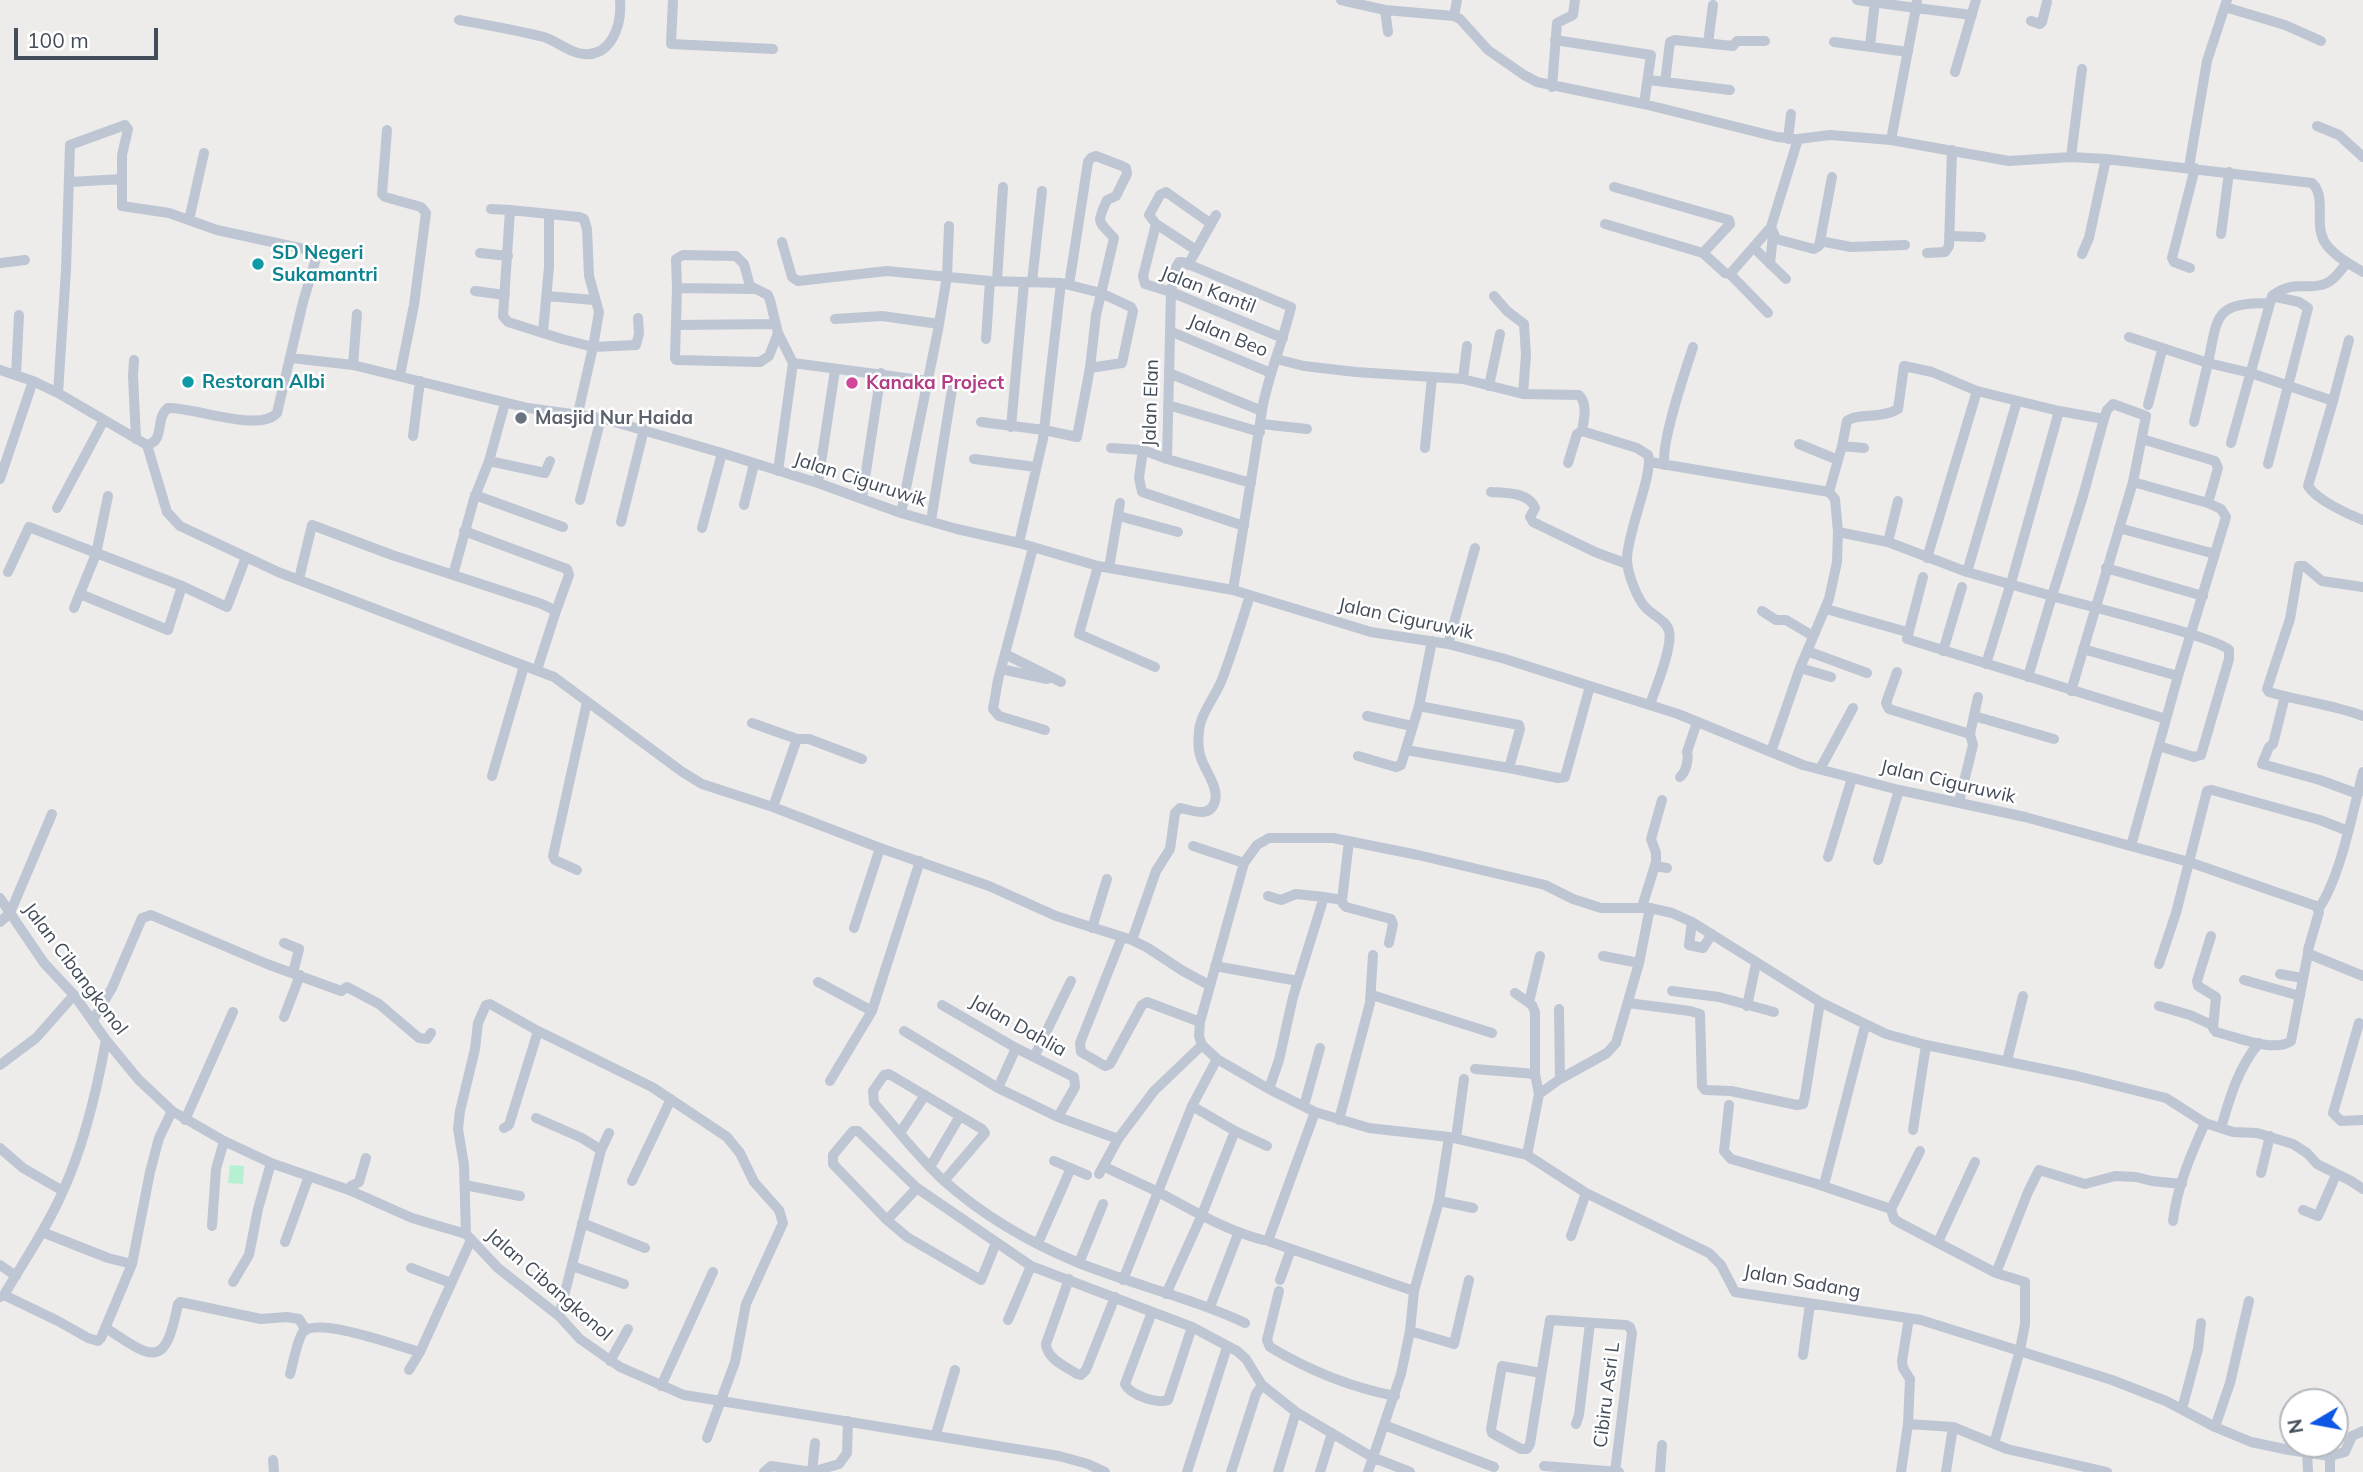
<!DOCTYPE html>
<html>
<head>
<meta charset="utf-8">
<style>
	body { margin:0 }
	#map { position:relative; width:2363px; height:1472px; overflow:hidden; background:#eeebeb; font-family:Mulish,sans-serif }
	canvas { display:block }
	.north { position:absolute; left:2279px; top:1388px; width:70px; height:70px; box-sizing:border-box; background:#fff; border:2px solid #b4b7bd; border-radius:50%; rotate:260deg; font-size:19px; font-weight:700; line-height:28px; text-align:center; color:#434c59 }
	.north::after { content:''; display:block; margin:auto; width:24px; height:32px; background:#0e57e5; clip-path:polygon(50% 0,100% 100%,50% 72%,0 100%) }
	.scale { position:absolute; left:14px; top:28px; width:144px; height:32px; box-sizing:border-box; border:4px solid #434c59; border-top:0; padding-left:9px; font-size:21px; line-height:24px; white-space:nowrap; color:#434c59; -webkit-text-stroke:5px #fff; paint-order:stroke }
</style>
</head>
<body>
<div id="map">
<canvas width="2363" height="1472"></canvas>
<div class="north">N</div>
<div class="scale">100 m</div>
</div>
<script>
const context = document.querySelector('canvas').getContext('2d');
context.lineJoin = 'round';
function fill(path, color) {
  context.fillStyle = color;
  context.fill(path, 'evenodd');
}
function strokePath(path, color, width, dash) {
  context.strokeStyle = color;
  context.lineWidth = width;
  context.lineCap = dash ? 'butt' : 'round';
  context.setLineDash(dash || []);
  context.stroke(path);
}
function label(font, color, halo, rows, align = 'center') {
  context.font = font + ' Mulish,sans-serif';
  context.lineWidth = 5;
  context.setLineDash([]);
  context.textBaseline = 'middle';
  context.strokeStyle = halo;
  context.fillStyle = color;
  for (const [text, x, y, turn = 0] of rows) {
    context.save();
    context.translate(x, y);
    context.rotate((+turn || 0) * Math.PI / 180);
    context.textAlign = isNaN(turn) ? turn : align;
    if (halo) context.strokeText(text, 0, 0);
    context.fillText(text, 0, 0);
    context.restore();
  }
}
fill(new Path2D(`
	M230,1165L244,1166L243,1184L228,1183Z`), '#b5f0d2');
strokePath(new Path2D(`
	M673,0L671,44L773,49
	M1341,0L1385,10L1454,16L1460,19L1488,50L1524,75L1537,82L1644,104L1777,137L1798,139L1830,135L1891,140L2009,161L2071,157L2106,159L2312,183C2327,197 2314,223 2324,241C2332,255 2350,264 2363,272
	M1857,0L1916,8L1891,140
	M1917,0L1916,8L1972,15
	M2225,7L2285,25L2321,41
	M1385,10L1388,32
	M1454,16L1457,0
	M459,20C487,25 516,30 544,37C556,41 566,50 578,53C611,61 622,25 620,0
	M2031,21L2040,24L2042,22L2047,2
	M1555,40L1651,55L1644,104
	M1834,42L1908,52
	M1708,43L1713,5
	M1870,46L1875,0
	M1955,72L1976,0
	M1649,80L1730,90
	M1665,82L1670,42L1675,40L1733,46L1737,41H1765
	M1552,87L1557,23L1573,15L1575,0
	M2317,126L2339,135L2363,157
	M387,130L382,194L385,197L421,207L426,213L414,305L400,375
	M1788,139L1791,114
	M1798,139L1771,227L1776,239L1814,249L1819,246L1820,241L1851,247L1905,245
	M2071,157L2082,69
	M2189,167L2207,61L2227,0
	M70,182L121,179
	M1614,187L1729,220L1730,224L1703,253
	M491,209L510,210
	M189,220L204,153
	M1156,224L1149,215L1160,195L1166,192L1210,223
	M1605,224L1703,253L1725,273L1730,274L1771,227
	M2221,234L2229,172
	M1949,236L1981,237
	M1820,241L1832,177
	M782,242L792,277L798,281L887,271L990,281L1061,283L1101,293L1131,307L1133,311L1122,363L1090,368L1077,437L1044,430L981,422
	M1754,248L1786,279
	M1196,250L1156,224L1143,276L1145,284L1171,292L1283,338
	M480,253L508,256
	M1927,253L1945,252L1949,246L1952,150
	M2082,254L2089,238L2106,159
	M0,263L25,260
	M1770,264L1773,235
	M1188,265L1216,215
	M2190,268L2174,262L2172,258L2195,168
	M1730,274L1768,313
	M997,281L1003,187
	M1032,282L1042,191
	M1069,285L1088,162L1091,158L1096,156L1122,166L1126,168L1127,174L1116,196L1107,200C1096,224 1098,220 1114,238L1096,315L1090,368
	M677,288L754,289
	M475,291L505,295
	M547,296L594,300
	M1494,296L1507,311L1524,324L1526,355L1523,394
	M2269,303C2214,303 2218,315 2208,363L2251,373L2333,401L2308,486C2317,500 2347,514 2363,520
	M835,319L882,316L939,324
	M676,325L775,324
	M543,332L549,267V214
	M1172,332L1271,373
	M778,333L769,356L760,362L676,360L675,358L677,288L676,259L683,255L736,256L744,264L750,286L768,295L770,300L778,333L793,363L778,471
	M2129,337L2208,363L2194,422
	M986,339L990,281
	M291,358L353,365L528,408L601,418L722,453L818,483L901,513L957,529L1019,543L1098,566L1233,590L1371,632L1448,644L1505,659L1678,714L1803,765L1899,790L2025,817L2189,862L2316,906L2319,912L2308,950L2309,954L2363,976
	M1276,359L1304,366L1356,372L1463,379L1523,394L1579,395C1588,404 1584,419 1582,431L1637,448L1648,455C1654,473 1627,532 1627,559C1627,572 1637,600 1647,609C1654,616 1667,621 1669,631C1673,646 1656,688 1650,704
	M134,360L133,376L136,439
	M793,363L928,381
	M353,365L357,314
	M0,370L33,381L58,393L147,445C166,440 154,419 168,408C194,407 260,433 277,413L303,302L318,252L217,230L169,213L122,206V155L128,129L125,125L70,145L66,270L58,393
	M1169,373L1262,411
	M16,375L19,315
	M1463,379L1467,346
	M1489,386L1500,334
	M2333,401L2349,340
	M1168,405L1260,432
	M2148,405L2162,350
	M2059,411L2104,419L2083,496L2052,596C2079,604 2217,637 2229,650V659L2201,755L2194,757L2159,746
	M578,413L593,347L562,339L508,322L503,316L510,210L579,217L584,219L587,229L589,276L599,312L593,347L636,345L639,334L638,318
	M1261,424L1307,429
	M1011,427L1024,283
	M413,436L420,381
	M2142,439L2215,461L2218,468L2208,503
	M2231,443L2272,296C2295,278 2307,292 2327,283C2337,278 2340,270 2347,263
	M1799,444L1838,460
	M147,445L167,512L180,526L278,572L554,677L681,771L702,784L773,807L880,848L989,886L1056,916L1132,940L1148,948L1183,971L1209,985
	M1842,446L1864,448
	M1111,448L1143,450
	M1425,448L1432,377
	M974,459L1036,467
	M1167,459L1143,450L1139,478L1142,492L1244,526
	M489,461L545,473L550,461
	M1650,462L1829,492
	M1568,463L1577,434L1582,431
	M2268,464L2308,308L2299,302L2272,296
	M1665,465C1659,447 1686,369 1693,347
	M0,479L33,381
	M818,483L835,370
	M1491,492C1505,493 1529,492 1535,508L1530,517L1533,522L1595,552L1627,564
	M475,495L563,527
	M862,498L881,373
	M580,500L601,418
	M744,505L754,464
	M57,508L104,420
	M901,513L938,330L947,276L949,226
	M1119,516L1178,532
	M931,521L952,389
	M621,522L644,429
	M702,528L722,453
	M2119,528L2215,554
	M464,531L567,569L569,575L556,611
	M1838,532L1888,542L1967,572L2052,596L2028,677
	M1888,542L1898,501
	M1019,543L1043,439L1061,283
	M1033,548L998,680L993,709L999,716L1045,730
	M1927,558L1977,391L2059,411L2011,583L1986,664
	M1098,566L1079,634L1155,667
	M1109,568L1120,503
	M2106,568L2203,596
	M8,572L29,527L182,586L227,607L246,557
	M1967,572L2017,401
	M453,575L474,499L489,461L505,403
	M1923,577L1907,639L2166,719
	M299,579L312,525L392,555L542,604L556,611L537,670
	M2363,587L2322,581L2304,566H2299L2290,619L2267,689L2269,692C2300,701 2333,705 2363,716
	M1233,590C1243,530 1253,470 1262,410C1268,375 1283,342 1291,307L1183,262H1179L1176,267L1171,292L1167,459L1251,483
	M80,594L168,630L182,586
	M74,608L96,554L108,496
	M1826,609L1907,632
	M1762,611L1776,620H1786L1813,636
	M1448,644L1475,548
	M2083,649L2178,676
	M1807,651L1867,673
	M1943,651L1962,587
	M1005,654L1061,682
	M1800,668L1831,677
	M1001,669L1047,679
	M1897,672L1886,703L1889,709L1970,734
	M2071,691L2133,482L2146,416L2113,404L2107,410L2104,419
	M2285,696L2273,744L2269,747L2262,764L2320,780L2358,794
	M1367,716L1412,726
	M1974,716L2054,739
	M752,723L797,739
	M1406,750L1509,768L1520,729L1519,725L1419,706
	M1771,752L1800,668L1829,599L1837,562L1838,532L1835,499L1829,492L1842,446L1847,421C1857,413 1882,419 1898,409L1904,366L1932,372L1977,391
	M1358,756L1396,767L1401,765L1419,706L1432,641
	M1509,768L1558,778L1565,777L1590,686
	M1820,769L1853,708
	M492,776L524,666
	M1680,777C1686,772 1689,759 1687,752L1697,722
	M1959,802L1973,745L1970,734L1978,697
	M773,807L797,739H809L862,759
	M1193,846L1244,863
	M2131,846L2178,676L2226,517L2221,509L2208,503L2133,482
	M1828,857L1852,778
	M1878,860L1899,790
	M1655,866L1667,868
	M577,870L555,860L553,856L587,702
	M1268,896L1281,900L1296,894L1324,897
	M0,898L44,963L74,995L106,1040L138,1079L172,1111L224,1141L271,1163L349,1190L412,1218L466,1234L498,1268L559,1316L580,1339L620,1367L684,1395L1059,1456L1088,1464L1105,1472
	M1342,900L1343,904L1346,907L1391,919L1393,924L1389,943
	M1642,907L1656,862V853L1651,839L1662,800
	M2319,908C2341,876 2353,810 2363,772
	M0,922L10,913L52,814
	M1692,922L1689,945L1703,948L1712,934
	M854,928L880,848
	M1092,928L1107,879
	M2211,936L2197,981L2198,986L2216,997L2213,1028L2216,1032C2236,1037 2275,1053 2291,1041L2308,953
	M1122,937L1080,1043L1081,1052L1105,1066L1110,1064L1142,1005L1147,1002L1200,1022
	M1132,940L1156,871L1170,849L1175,813L1180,808C1192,810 1208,818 1214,804C1221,790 1205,771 1201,758C1198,750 1198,740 1199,731C1200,715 1214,698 1221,682C1232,654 1241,624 1250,595
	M284,943L299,949L293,973
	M1603,956L1639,963
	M2159,964L2176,913L2207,791L2212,790L2320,820L2348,831
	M1215,966L1298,981
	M2280,974L2302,978
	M2244,980L2300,996
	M818,982L872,1011
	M1672,991L1719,997L1774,1012
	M1515,993L1532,1005L1535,1012V1074L1539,1094
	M1372,995L1492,1033
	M1529,1002L1540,956
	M1628,1003L1690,1011L1700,1014L1702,1086L1705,1090L1731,1091L1797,1105L1803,1104L1805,1096L1820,1002
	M942,1005L1016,1048L1074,1077L1075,1087L1058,1117
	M1747,1006L1756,964
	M2159,1006L2190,1015L2212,1025
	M1559,1009L1560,1079
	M284,1017L300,975
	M93,1020L112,988L142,918L151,915L267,964L341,991L347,987L379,1004L419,1038L427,1039L431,1033
	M2359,1023L2333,1113L2341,1121L2363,1120
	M904,1031L998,1088L1058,1117L1118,1139
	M1034,1057L1071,981
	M2007,1061L2023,996
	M0,1065L36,1038L74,995
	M1475,1069L1535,1074
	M830,1081L872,1011L920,861
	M998,1088L1016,1048
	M1269,1089L1279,1060L1293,997L1324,897L1342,900L1349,841
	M1729,1105L1724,1151L1731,1159L1814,1183L1891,1209L1894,1219L1900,1223L1996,1273L2025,1282V1324L2020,1350L1994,1444
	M1304,1106L1320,1048
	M1315,1112L1268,1241L1414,1291
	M536,1118L582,1138L601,1150L559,1316
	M185,1120L233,1012
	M1339,1120L1370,1003L1373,955
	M504,1128L509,1125L538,1031
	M2221,1128C2230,1097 2238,1068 2259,1043
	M1913,1130L1926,1045
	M1235,1131L1267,1146
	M900,1133L925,1095
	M1456,1138L1464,1079
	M0,1148L23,1168L63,1191
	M601,1150L609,1133
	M1527,1155L1539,1094L1560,1079L1607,1053L1616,1043L1639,963L1650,908
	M1054,1161L1087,1175
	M1103,1166C1121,1175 1140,1183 1158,1192C1193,1210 1224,1230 1263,1240
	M930,1167L960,1116L889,1074L884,1075L873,1091L874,1103C896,1128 917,1156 942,1179C981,1214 1030,1243 1079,1263C1134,1285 1192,1298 1245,1323
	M2261,1173L2270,1136
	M1099,1174L1118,1139L1154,1091L1202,1045
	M632,1181L671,1099
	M944,1181L985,1133L982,1129L960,1116
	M465,1185L520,1196
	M1824,1185L1865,1026
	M917,1188L887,1220L907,1237L981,1280L996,1243
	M2363,1189L2351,1181L2317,1164L2307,1153L2293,1144L2257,1133L2233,1132L2205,1123L2166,1098L2077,1076L1926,1045L1886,1034L1820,1002L1692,922L1672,913L1650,908H1601L1573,899L1545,885L1418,855L1333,838H1269L1257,845L1244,863L1200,1022L1199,1036L1202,1045L1217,1059L1269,1089L1315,1112L1369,1128L1449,1137L1527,1155L1586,1193L1709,1253L1721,1265L1735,1292L1921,1320L2112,1380L2166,1401L2215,1427L2251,1442L2289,1450L2330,1456L2345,1452L2352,1436L2363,1431
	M349,1190L351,1186L359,1182L366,1158
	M1439,1201L1473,1208
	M1891,1209L1920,1151
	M2303,1210L2318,1216L2336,1175
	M887,1220L833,1164V1155L853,1131H858L917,1188L1031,1266L1192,1327L1237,1351L1246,1359L1262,1385L1296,1412L1372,1457L1410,1472
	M2173,1221C2177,1187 2191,1154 2205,1123
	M582,1223L645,1248
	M212,1226L216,1169L224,1141
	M42,1232L108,1258L132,1264
	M466,1234L464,1165L458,1129L460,1111L475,1049L478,1023L486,1005L490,1004L538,1031L652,1087L727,1137L740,1153L754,1182L779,1210L783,1223L746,1304L735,1362L707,1438
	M1571,1236L1586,1193
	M285,1242L309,1176
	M1938,1242L1975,1162
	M1038,1243L1071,1168
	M1079,1263L1103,1204
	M0,1265L16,1276
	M572,1266L624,1284
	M411,1268L451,1283
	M1996,1273L2028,1192L2039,1170L2085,1184L2115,1176L2136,1177L2152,1181L2182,1184
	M1069,1279L1046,1344C1047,1359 1065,1366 1077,1374L1081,1375L1086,1370L1115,1297
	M1123,1280L1192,1106L1217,1059
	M1280,1280L1291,1249
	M233,1282L249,1255L258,1209L271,1163
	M1279,1291L1267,1340L1270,1347C1310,1371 1349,1387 1395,1396
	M1166,1294L1201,1217L1235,1131L1192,1106
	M4,1295L58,1321L88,1338L98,1341L101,1338L132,1264L150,1172L159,1138L172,1111
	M0,1297L4,1295C24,1261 47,1228 63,1191C84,1145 97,1090 106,1040
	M1210,1307L1238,1234
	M1152,1312L1125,1384C1130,1395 1157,1404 1168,1400L1192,1327
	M1008,1320L1031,1266
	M106,1328C154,1360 165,1369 178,1304L180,1302L261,1319L287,1317L299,1319L306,1330
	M1410,1331L1454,1344L1469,1280
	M1803,1355L1810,1304
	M610,1361L628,1329
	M409,1370L420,1352L471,1240
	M1541,1373L1502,1366L1491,1429L1492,1433L1521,1449H1527L1530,1444L1550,1320L1626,1325L1630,1327L1632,1333L1615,1472
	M290,1374C293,1364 297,1340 303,1332C317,1316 400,1347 420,1352
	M661,1386L713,1272
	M2182,1409L2198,1349L2201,1323
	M1576,1424L1579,1415L1590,1323
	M1908,1424L1953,1427
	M1384,1425L1494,1467
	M2215,1427L2230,1383L2249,1301
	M936,1434L955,1370
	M2307,1452L2308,1472
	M273,1460L274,1472
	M1544,1466L1619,1472
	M764,1472L771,1466L812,1472L839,1464L847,1453L848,1421
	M812,1472L815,1443
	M1187,1472L1227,1347
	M1231,1472L1256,1394L1262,1385
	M1278,1472L1296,1412
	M1320,1472L1332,1433
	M1368,1472L1401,1374L1410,1331L1414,1291L1439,1201L1449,1137
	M1660,1472L1662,1445
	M1901,1472L1908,1424L1910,1379L1903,1368L1902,1361L1909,1318
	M1946,1472L1953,1427L2007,1449L2107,1472
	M2330,1472V1456`), '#bdc6d2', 10);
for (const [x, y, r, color] of [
	[258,264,7,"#0f9aa8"],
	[188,382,7,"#0f9aa8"],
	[852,383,7,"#d1479c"],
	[521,418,7,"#6b7280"]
]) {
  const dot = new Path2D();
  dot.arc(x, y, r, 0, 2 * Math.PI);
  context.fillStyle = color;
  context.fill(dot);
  strokePath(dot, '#fff', 2.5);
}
label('bold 19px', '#0d838f', '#fff', [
	["SD Negeri",272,253],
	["Sukamantri",272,275],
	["Restoran Albi",202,382]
], 'left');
label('19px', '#434c59', '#fff', [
	["Jalan Kantil",1208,290,21],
	["Jalan Beo",1228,336,22],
	["Jalan Elan",1151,403,-88],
	["Jalan Ciguruwik",860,480,18],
	["Jalan Ciguruwik",1406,619,12],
	["Jalan Ciguruwik",1948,782,13],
	["Jalan Cibangkonol",75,969,53],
	["Jalan Dahlia",1018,1026,29],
	["Jalan Sadang",1802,1282,10],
	["Jalan Cibangkonol",549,1285,41],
	["Cibiru Asri L",1607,1395,-83]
]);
label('bold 19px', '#b23c85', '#fff', [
	["Kanaka Project",866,383]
], 'left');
label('bold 19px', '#5b616d', '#fff', [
	["Masjid Nur Haida",535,418]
], 'left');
</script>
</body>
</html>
